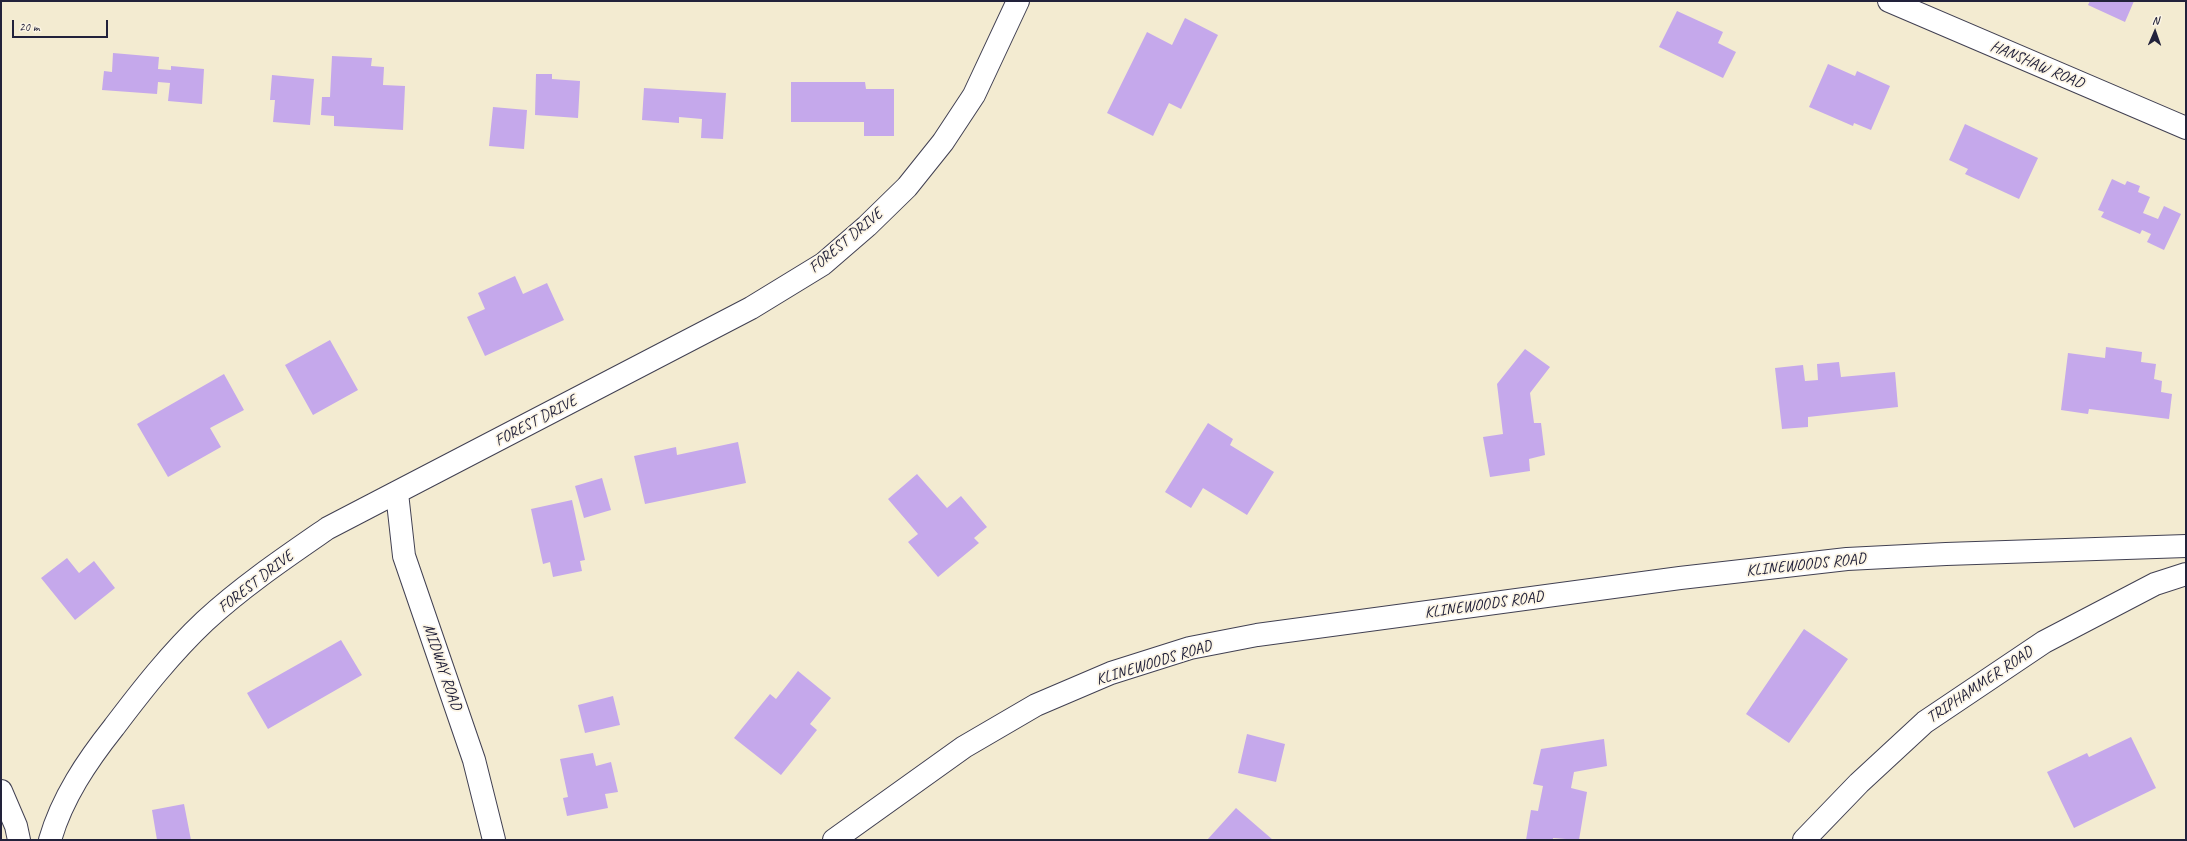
<!DOCTYPE html>
<html>
<head>
<meta charset="utf-8">
<style>
	body { margin:0 }
	#map { position:relative; width:2187px; height:841px; overflow:hidden; background:#f3ebd1; font-family:Caveat,sans-serif }
	canvas { display:block }
	.frame { position:absolute; inset:0; border:2px solid #22223b; pointer-events:none }
	.north { position:absolute; left:2135px; top:12px; width:40px; height:40px; -webkit-text-stroke:3px #fcf5e5; paint-order:stroke; rotate:2deg; font-size:11px; font-weight:700; line-height:16px; text-align:center; color:#22223b }
	.north::after { content:''; display:block; margin:auto; width:14px; height:18px; background:#22223b; clip-path:polygon(50% 0,100% 100%,50% 72%,0 100%) }
	.scale { position:absolute; left:12px; top:20px; width:96px; height:18px; box-sizing:border-box; border:2px solid #22223b; border-top:0; padding-left:5px; font-size:12px; line-height:14px; white-space:nowrap; color:#22223b; -webkit-text-stroke:3px #fcf5e5; paint-order:stroke }
</style>
</head>
<body>
<div id="map">
<canvas width="2187" height="841"></canvas>
<div class="frame"></div>
<div class="north">N</div>
<div class="scale">20 m</div>
</div>
<script>
const context = document.querySelector('canvas').getContext('2d');
context.lineJoin = 'round';
function fill(path, color) {
  context.fillStyle = color;
  context.fill(path, 'evenodd');
}
function strokePath(path, color, width, dash) {
  context.strokeStyle = color;
  context.lineWidth = width;
  context.lineCap = dash ? 'butt' : 'round';
  context.setLineDash(dash || []);
  context.stroke(path);
}
function label(font, color, halo, rows, align = 'center') {
  context.font = font + ' Caveat,sans-serif';
  context.lineWidth = 3.5;
  context.setLineDash([]);
  context.textBaseline = 'middle';
  context.strokeStyle = halo;
  context.fillStyle = color;
  for (const [text, x, y, turn = 0] of rows) {
    context.save();
    context.translate(x, y);
    context.rotate((+turn || 0) * Math.PI / 180);
    context.textAlign = isNaN(turn) ? turn : align;
    if (halo) context.strokeText(text, 0, 0);
    context.fillText(text, 0, 0);
    context.restore();
  }
}
fill(new Path2D(`
	M2090,1H2134L2125,22L2088,5Z
	M1677,11L1723,32L1718,43L1736,52L1723,78L1659,47Z
	M1185,18L1218,35L1181,109L1169,103L1153,136L1107,113L1147,32L1172,45Z
	M113,53L159,57L158,69L171,70V66L204,69L202,104L168,101L170,83L158,82L157,94L102,90L104,71L112,72Z
	M332,56L372,58L371,66L384,67L383,85L405,86L403,130L334,126V116L321,115L322,97H330Z
	M1828,64L1855,76L1857,71L1890,86L1871,130L1854,123L1853,126L1809,107Z
	M536,74H552V79L580,81L578,118L535,115Z
	M272,75L314,79L310,125L273,122L275,100H270Z
	M791,82H865L866,89H894V136H864V122H791Z
	M644,88L726,93L723,139L701,138L702,119L679,117V123L642,120Z
	M493,107L527,110L524,149L489,146Z
	M1965,124L2038,158L2019,199L1965,174L1968,169L1949,160Z
	M2112,179L2125,185L2127,181L2140,186L2138,192L2150,197L2143,213L2158,219L2164,206L2181,214L2164,250L2147,242L2151,234L2142,230L2140,234L2101,217L2104,212L2098,210Z
	M515,276L523,294L547,283L564,320L485,356L467,317L485,309L478,293Z
	M330,340L358,390L313,415L285,365Z
	M2106,347L2142,352L2141,362L2156,364L2154,379L2162,381L2161,392L2172,394L2169,419L2089,409L2088,414L2061,410L2068,353L2105,358Z
	M1525,349L1550,367L1530,393L1534,423H1541L1545,455L1529,459L1530,471L1490,477L1483,437L1503,434L1497,384Z
	M1839,362L1841,377L1895,372L1898,407L1808,417V427L1782,429L1775,368L1803,365L1805,381L1818,380L1817,364Z
	M224,374L244,410L210,428L221,447L168,477L137,424Z
	M1208,423L1233,439L1230,445L1274,472L1247,515L1203,488L1191,508L1165,492Z
	M738,442L746,483L645,504L634,456L676,447L677,455Z
	M917,474L947,508L961,496L987,527L974,538L979,543L938,577L908,542L918,534L888,499Z
	M602,478L611,510L584,518L575,486Z
	M572,500L585,560L580,561L582,571L553,577L550,562L543,564L531,509Z
	M67,558L79,573L94,561L115,588L75,620L41,578Z
	M1804,629L1848,659L1789,743L1746,714Z
	M341,640L362,675L268,729L247,693Z
	M798,671L831,698L810,724L817,730L781,775L734,738L770,694L776,699Z
	M613,696L620,725L585,733L578,705Z
	M1247,734L1285,744L1276,782L1238,773Z
	M2131,737L2156,788L2074,828L2047,772L2087,753L2089,757Z
	M1604,739L1607,766L1574,772L1571,788L1587,792L1579,840L1553,838V840H1526L1531,810L1538,811L1543,786L1533,784L1541,749Z
	M593,753L596,766L611,762L618,792L605,794L608,808L567,816L563,798L568,797L560,759Z
	M184,804L191,840H157L152,810Z
	M1236,808L1273,840H1207Z`), '#c5a8eb');
const street = new Path2D(`
	M397,493L404,556L474,760L494,840
	M1,791L16,826L19,840
	M50,840C62,798 87,761 114,727C142,690 171,653 205,621C243,586 286,557 328,528L751,308L823,264L867,226L907,187L943,142L974,95L1018,1
	M834,840L964,747L1036,705L1111,673L1190,648L1257,635L1680,578L1847,559L1946,554L2186,546`);
const secondary = new Path2D(`
	M1889,1L2186,128
	M1804,840L1859,783L1925,722L2044,642L2155,584L2186,574`);
strokePath(street, '#414052', 24);
strokePath(secondary, '#414052', 24);
strokePath(street, '#fff', 22);
strokePath(secondary, '#fff', 22);
label('16px', '#22223b', '#fcf5e5', [
	["HANSHAW ROAD",2037,65,23],
	["FOREST DRIVE",846,241,-40],
	["FOREST DRIVE",536,421,-28],
	["KLINEWOODS ROAD",1806,565,-6],
	["FOREST DRIVE",256,582,-38],
	["KLINEWOODS ROAD",1484,605,-8],
	["KLINEWOODS ROAD",1154,663,-17],
	["MIDWAY ROAD",442,667,71],
	["TRIPHAMMER ROAD",1980,685,-34]
]);
</script>
</body>
</html>
